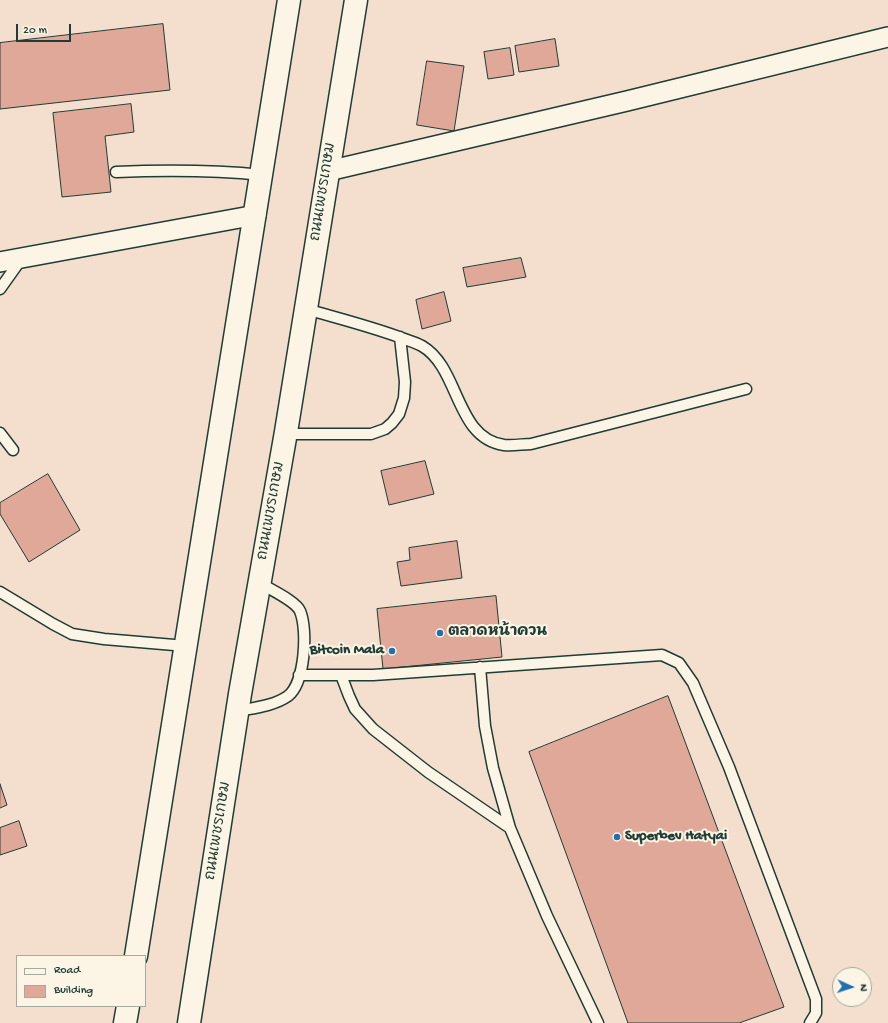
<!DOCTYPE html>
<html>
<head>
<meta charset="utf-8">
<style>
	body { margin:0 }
	#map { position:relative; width:888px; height:1023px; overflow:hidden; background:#f4dece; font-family:"Gochi Hand",sans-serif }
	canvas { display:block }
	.legend { position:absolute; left:16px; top:955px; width:130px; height:52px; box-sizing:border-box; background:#fcf5e5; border:1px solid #a4ab9e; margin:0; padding:5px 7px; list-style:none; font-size:12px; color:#1f3d34 }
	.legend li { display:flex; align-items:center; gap:8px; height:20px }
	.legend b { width:20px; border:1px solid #a4ab9e }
	.north { position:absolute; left:832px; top:967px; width:40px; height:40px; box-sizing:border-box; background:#fcf5e5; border:1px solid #a4ab9e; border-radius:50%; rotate:93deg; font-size:11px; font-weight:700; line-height:16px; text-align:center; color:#1f3d34 }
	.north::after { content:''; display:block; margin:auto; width:14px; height:18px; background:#1f6fb2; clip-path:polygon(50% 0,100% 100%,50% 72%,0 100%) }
	.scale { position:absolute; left:16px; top:24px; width:55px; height:18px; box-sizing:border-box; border:2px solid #1f3d34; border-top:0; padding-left:5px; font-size:12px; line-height:14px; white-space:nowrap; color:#1f3d34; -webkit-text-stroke:3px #fcf5e5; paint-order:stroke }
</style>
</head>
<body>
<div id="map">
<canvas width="888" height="1023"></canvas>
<ul class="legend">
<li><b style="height:5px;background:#fcf5e5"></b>Road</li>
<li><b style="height:11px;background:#e0a898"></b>Building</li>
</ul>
<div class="north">N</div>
<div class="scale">20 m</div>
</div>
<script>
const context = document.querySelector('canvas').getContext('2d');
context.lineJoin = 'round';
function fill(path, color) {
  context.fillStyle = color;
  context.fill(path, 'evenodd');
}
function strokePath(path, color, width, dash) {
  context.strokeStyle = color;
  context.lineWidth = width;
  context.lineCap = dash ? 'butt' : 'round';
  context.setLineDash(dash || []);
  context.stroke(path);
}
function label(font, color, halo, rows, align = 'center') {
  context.font = font + ' "Gochi Hand","Playpen Sans Thai",sans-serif';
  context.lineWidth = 4;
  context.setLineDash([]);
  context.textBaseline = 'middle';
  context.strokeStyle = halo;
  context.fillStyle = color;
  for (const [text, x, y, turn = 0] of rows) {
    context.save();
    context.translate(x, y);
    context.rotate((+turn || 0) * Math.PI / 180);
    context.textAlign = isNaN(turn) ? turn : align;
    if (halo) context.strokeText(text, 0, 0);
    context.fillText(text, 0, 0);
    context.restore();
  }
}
const building = new Path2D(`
	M163,24L170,90L0,109V43Z
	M555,39L559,66L519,72L515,46Z
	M510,48L514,75L488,79L484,52Z
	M427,61L464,66L454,131L417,125Z
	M131,104L134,132L105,136L111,192L62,197L53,113Z
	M521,258L526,277L467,287L463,268Z
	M444,292L451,321L422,329L416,300Z
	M425,461L434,494L389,505L381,471Z
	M48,474L80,530L29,562L0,514V503Z
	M457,541L462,578L401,586L397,562L410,560L409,548Z
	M496,596L502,657L383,669L377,609Z
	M668,696L784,1007L739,1023H628L529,752Z
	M0,784L7,805L0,808Z
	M19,821L27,846L0,855V828Z`);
fill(building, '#e0a898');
strokePath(building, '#1f3d34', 1);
const service = new Path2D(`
	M116,172C165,170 213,170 262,175
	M0,289L22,258
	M306,309C337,318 369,326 399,337C406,340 415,342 422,346C460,368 455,438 504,445C513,446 523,444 531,444L746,389
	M0,433L13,450
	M285,434H371L385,429L392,423L399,414L404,398L405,382L400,337
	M0,592L53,624L72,634L104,639L186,646
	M480,667L485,726L493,768L510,828
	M299,675H373L662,655L679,663L693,683L729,767L816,999V1013L810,1023
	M341,675L349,696L355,709L373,729L428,772L510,828L547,916L598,1023
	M238,711C253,708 274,706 288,696C305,683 308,630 300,611C296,601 269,589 260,583`);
const minor = new Path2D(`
	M328,171L627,101L888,37
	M0,262L256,215`);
const trunk = new Path2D(`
	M136,956L289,0
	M125,1023L128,1006
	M189,1023L240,694L286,432L356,0`);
strokePath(service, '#1f3d34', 13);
strokePath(minor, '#1f3d34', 22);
strokePath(trunk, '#1f3d34', 25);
strokePath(service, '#fcf5e5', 10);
strokePath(minor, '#fcf5e5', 19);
strokePath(trunk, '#fcf5e5', 22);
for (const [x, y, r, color] of [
	[440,633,4,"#1f6fb2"],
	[392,651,4,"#1f6fb2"],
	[617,837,4,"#1f6fb2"]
]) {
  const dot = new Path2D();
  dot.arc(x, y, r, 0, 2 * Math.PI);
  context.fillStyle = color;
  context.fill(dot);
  strokePath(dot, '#fcf5e5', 1.5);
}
label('15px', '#1f3d34', '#fcf5e5', [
	["ถนนเพชรเกษม",324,192,-81],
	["ถนนเพชรเกษม",272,511,-80],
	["ถนนเพชรเกษม",219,831,-81]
]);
label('bold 15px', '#1f3d34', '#fcf5e5', [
	["ตลาดหน้าควน",448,633],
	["Bitcoin Mala",384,651,"right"],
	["Superbev Hatyai",625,837]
], 'left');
</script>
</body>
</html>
